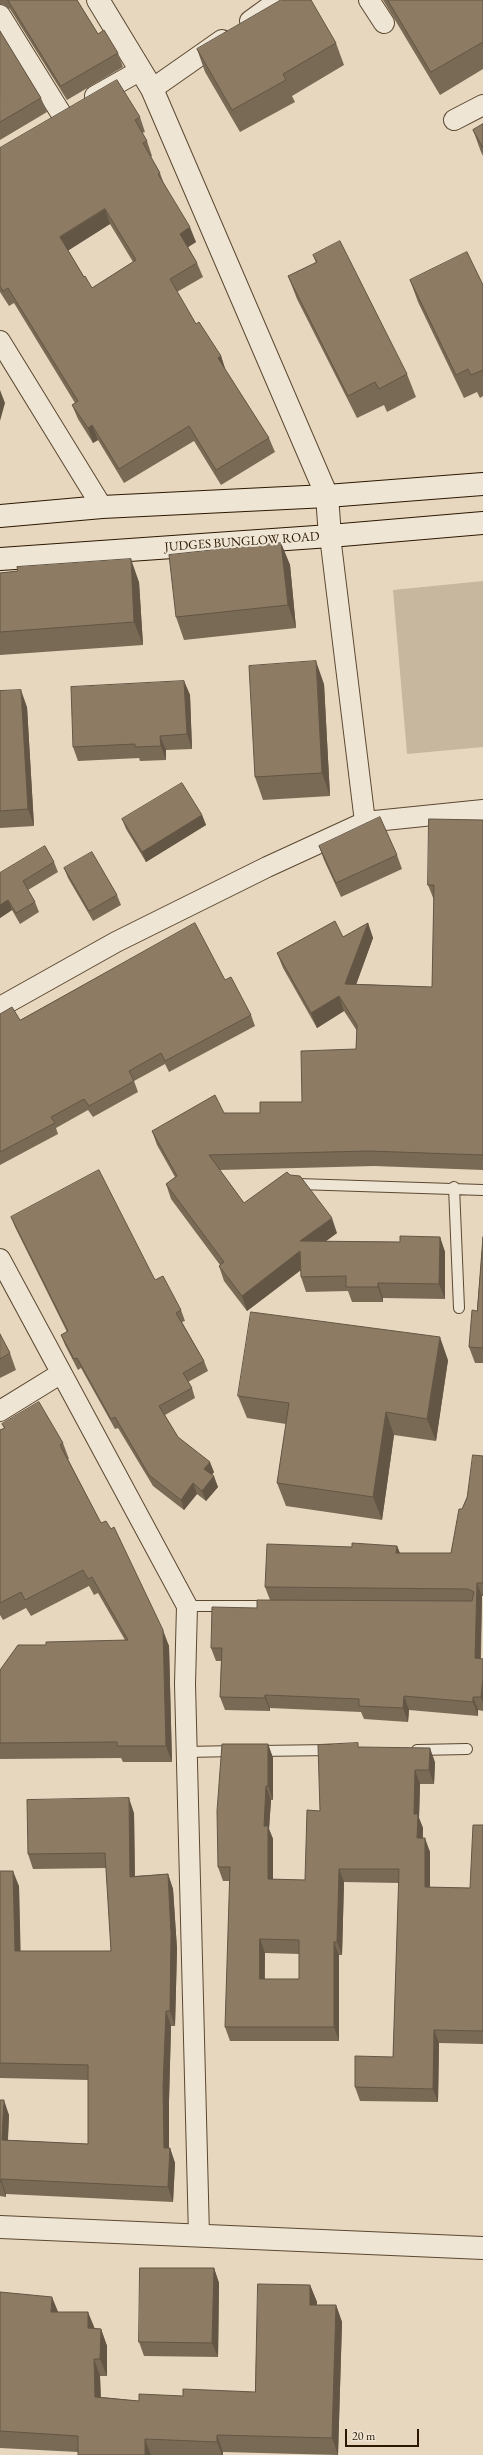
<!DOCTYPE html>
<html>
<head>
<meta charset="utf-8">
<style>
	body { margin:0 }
	#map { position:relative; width:483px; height:2455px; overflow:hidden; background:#e7d7bf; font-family:"EB Garamond",serif }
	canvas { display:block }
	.scale { position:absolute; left:345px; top:2429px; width:74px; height:18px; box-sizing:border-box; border:2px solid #2c1800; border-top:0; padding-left:5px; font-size:12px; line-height:14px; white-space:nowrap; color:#2c1800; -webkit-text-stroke:3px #efe5d5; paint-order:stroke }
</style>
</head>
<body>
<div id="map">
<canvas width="483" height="2455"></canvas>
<div class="scale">20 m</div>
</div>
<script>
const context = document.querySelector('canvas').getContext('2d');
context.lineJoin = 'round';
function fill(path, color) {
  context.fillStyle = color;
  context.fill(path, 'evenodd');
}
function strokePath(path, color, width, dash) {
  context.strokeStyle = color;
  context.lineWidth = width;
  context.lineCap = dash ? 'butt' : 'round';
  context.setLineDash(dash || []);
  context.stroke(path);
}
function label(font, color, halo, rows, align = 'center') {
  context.font = font + ' "EB Garamond",serif';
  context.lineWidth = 4;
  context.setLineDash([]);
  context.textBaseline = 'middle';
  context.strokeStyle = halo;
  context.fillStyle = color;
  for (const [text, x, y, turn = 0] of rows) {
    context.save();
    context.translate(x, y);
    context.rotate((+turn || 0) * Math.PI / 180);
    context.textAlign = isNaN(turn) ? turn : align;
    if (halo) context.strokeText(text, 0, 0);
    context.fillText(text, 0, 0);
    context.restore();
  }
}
fill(new Path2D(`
	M483,581V747L407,754L393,590Z`), '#c7b79f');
const service = new Path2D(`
	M298,1184L483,1190
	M454,1187L459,1308
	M187,1606H271
	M417,1750L467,1749
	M259,1751L331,1750
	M187,1752L235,1751`);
const minor = new Path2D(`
	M369,0L384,23
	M0,15L62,115
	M250,21L279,0
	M152,89L222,40
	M95,96L141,70
	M454,120L483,105
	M0,341L102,507
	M330,536L365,822
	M0,1007L116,942L267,867L365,822L483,810
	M0,1259L187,1606L185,1684L199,2236
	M0,1411L60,1374`);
const tertiary = new Path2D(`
	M98,0L152,89L327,496L330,536
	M0,2227L483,2248`);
const secondary = new Path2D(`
	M0,516L102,507L327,496L483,484
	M0,559L330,536L483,523`);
strokePath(service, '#5b4830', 12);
strokePath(minor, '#5b4830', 22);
strokePath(tertiary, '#5b4830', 24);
strokePath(secondary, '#2c1800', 24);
strokePath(service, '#efe5d5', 10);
strokePath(minor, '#efe5d5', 20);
strokePath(tertiary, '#efe5d5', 22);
strokePath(secondary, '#efe5d5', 22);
fill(new Path2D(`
	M0,0H77L98,34L118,53L123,67L67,100L10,9L0,4Z
	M383,0H483V69L440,95Z
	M0,31L41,98L47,112L0,140Z
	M336,43L344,65L292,96L295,102L240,132L205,72L197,49Z
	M140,117L145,132L142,133L147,141L152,156L151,157L160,173L164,184L196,242L188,247L197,263L203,277L177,292L196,324L221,356L225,369L269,438L275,452L221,485L194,441L124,483L98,440L93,443L78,419L72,405L75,403L14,303L9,306L0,292V148ZM110,224L133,262L92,288L84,277L68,250Z
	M483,124V156L481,152L473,130Z
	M313,255L407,374L416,397L387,412L384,405L357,418L297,299L288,276L316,263Z
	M410,280L483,285V396L480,398L477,392L464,398L418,302Z
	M281,543L290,565L296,628L184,640L176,617Z
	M18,571L139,582L143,645L0,655V573Z
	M184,681L190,695L192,749L166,750V760L140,761L139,758L78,761L73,747Z
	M324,684L330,796L263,800L255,777Z
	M0,691L27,707L34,826L0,828Z
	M202,815L206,825L146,862L126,829L122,819Z
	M483,820V1170L374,1166L220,1170L244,1203L337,1233L326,1241L400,1242L440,1237L445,1252V1299L383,1298V1302H352L348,1291L306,1292L301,1277V1270L247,1311L224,1281L219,1266L220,1265L171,1199L166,1184L175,1177L157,1145L152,1131L224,1113H260L302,1102L356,1049L357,1031L344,1011L317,1028L283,968L277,953L343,937L368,923L373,938L356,984L432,987L434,900L428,885Z
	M319,846L397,855L402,869L341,897L324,860Z
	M54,862L58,872L28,890L35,902L39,912L20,924L12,910L0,918V873Z
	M64,868L117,895L121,905L93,921L68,878Z
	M225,980L251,1015L255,1026L169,1072L165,1064L134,1081L138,1092L93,1117L88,1110L56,1128L58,1134L0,1165V1014L20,1020Z
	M11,1217L155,1280L181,1310L185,1321L182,1322L204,1361L208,1371L188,1382L192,1388L195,1398L165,1415L178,1437L214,1472L212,1475L218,1487L206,1501L197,1494L184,1510L153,1486L118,1428L115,1429L81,1368L78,1370L65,1345L61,1335L67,1332L15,1227Z
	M483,1237V1363H475L469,1347L477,1311Z
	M0,1334L10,1353L16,1370L0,1378Z
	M448,1360L436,1441L394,1435L382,1520L286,1506L277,1483L286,1424L247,1418L238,1396Z
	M2,1424L63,1443L69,1459H68L101,1523L169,1646L172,1762H123L121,1758L0,1759V1670L46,1645L125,1640L98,1593L94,1595L89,1586L31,1616L26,1608L3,1620L0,1615V1430L4,1428Z
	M483,1456V1596H482L481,1659H483V1711L478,1710V1716L409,1710L408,1722L364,1719L361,1712L270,1708V1711L225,1710L220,1697L221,1661H216L211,1648L257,1608L270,1600L265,1587L352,1547L397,1546L400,1553H451L462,1509Z
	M268,1744L273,1758V1800H271L269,1829L273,1839V1879L305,1880L320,1811L359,1747L435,1762L434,1784H420L419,1818L423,1828V1838L430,1852V1887L470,1888L483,1825V2044L439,2043L438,2102L360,2101L355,2087L393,2057L399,1883L344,1882L342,1955H339V2041H230L225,2027L230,1881H223L218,1867ZM265,1953L299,1954V1979H265Z
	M134,1813L135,1876L168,1874L173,1889L177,1949L175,2026H171L169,2101V2148H170L175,2163L173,2202L6,2194V2197L0,2196V2100L9,2115L8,2140L88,2144V2080L0,2078V1871L19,1886L20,1951H111L106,1868L33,1869L28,1854Z
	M214,2268L219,2283L218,2357L144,2356L139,2342Z
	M310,2285L317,2302L316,2305H336L342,2322L338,2455L223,2452V2455H78V2452L0,2448V2292L58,2312L94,2328L101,2329L107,2346V2376H100L101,2397L139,2401L183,2396L255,2392Z`), '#796a55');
fill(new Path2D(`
	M105,209L110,224L66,252L60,237Z
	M190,227L196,242L185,249L180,234Z
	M221,356L226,371L218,358Z
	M0,390L5,403L0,421Z
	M92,425L98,440L93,443L88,428Z
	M281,543L290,565L296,628L288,605Z
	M131,559L139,582L143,645L134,622Z
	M316,661L324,684L330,796L322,773Z
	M184,681L190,695L192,749L187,734Z
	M21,690L27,707L34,826L28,809Z
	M160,736L166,750V760L161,746Z
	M202,815L206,825L146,862L142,852Z
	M8,900L12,910L0,918V905Z
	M368,923L373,938L351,999L345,984Z
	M339,996L344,1011L317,1028L311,1013Z
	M332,1218L337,1233L306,1256L300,1241Z
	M440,1237L445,1252V1299L439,1284Z
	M300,1251L306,1266L247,1311L242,1296Z
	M378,1283L383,1298V1302L378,1287Z
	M440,1337L448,1360L436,1441L427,1419Z
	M386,1412L394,1435L382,1520L373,1497Z
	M210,1462L214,1472L208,1479L204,1469Z
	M214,1476L218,1487L206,1501L202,1491Z
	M193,1483L197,1494L184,1510L181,1500Z
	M397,1546L402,1559L396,1553Z
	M477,1583L482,1596L480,1672L475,1658Z
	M163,1630L169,1646L172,1762L166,1746Z
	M483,1678V1703L481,1697Z
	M265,1695L270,1708V1711L265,1698Z
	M404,1696L409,1710L408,1722L403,1708Z
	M473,1697L478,1710V1716L473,1702Z
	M268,1744L273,1758V1800L268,1786Z
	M430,1748L435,1762L434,1784L429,1770Z
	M415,1770L420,1784L419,1818L423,1828L422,1851L417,1838L414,1814Z
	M266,1786L271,1800L269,1829L273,1839V1893L268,1879L264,1826Z
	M129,1798L134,1813L135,1892L130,1877Z
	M425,1838L430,1852V1900L425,1887Z
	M339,1869L344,1882L342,1955L337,1942Z
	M13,1871L19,1886L21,1966L15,1951Z
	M168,1874L173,1889L177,1949L175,2026L170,2011Z
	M260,1939L265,1953L264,1993L260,1979Z
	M334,1942L339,1955V2041L334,2027Z
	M166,2011L171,2026L169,2101V2162L170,2148L175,2163L173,2202L168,2187L164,2148L163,2086Z
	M434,2030L439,2043L438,2102L433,2089Z
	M4,2100L9,2115L7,2155L2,2140Z
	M1,2179L6,2194V2197L1,2182Z
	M214,2268L219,2283L218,2357L212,2343Z
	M310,2285L317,2302L316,2322L310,2305Z
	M52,2297L59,2314L51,2312Z
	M336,2305L342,2322L338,2455L332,2438Z
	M88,2312L95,2329L88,2328Z
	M101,2329L107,2346V2376L100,2359Z
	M94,2359L100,2376L101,2414L95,2397Z
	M217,2435L223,2452V2455H222L217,2442Z
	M145,2439L151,2455H145Z`), '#635645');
const building = new Path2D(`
	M8,0H77L98,34L104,30L118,53L61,86Z
	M281,0H311L336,43L283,74L286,80L232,110L197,49Z
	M388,0H483V42L431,72Z
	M0,31L41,98L0,122Z
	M117,80L140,117L135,120L147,141L143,143L160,173L158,174L190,227L180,234L197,263L170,279L196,324L199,322L221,356L218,358L269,438L216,470L189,426L119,469L92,425L88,428L72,405L78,401L8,288L3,291L0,286V148ZM105,209L136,260L92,288L85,276L84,277L60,237Z
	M483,124V148L473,130Z
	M340,241L407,374L379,389L375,382L348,396L288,276L317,262L313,255Z
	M467,252L483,285V370L471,375L468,369L456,375L410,280Z
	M281,543L288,605L176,617L169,555Z
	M131,559L134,622L0,632V573L18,571L17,567Z
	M316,661L322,773L255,777L249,666Z
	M184,681L187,734L160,736L161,746L135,747V744L73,747L71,687Z
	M21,690L28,809L0,811V691Z
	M182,783L202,815L142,852L122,819Z
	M380,817L397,855L336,883L319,846Z
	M429,819L483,820V1155L369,1151L209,1155L244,1203L287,1172L290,1175L300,1176L332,1218L300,1241L400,1242V1236L440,1237L439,1284L378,1283V1287H346V1276L301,1277L300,1251L242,1296L219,1266L224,1262L166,1184L177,1176L152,1131L215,1095L224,1113H260V1102H302L301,1051L356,1049L357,1025L339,996L311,1013L277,953L335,921L343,937L368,923L345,984L432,987L434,885H428Z
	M45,846L54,862L23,881L35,902L16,913L8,900L0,905V873Z
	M92,852L117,895L89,911L64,868Z
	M195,923L225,980L231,977L251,1015L165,1061L161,1053L129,1071L134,1081L89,1106L84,1099L51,1117L55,1123L0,1152V1014L12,1007L20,1020Z
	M99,1170L155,1280L163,1276L181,1310L176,1313L204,1361L183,1373L192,1388L159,1406L178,1437L210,1462L204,1469L214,1476L202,1491L193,1483L181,1500L149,1475L115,1417L111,1419L77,1358L74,1359L61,1335L68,1331L11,1217Z
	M483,1237V1348L469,1347L472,1310L477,1311Z
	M251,1312L440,1337L427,1419L386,1412L373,1497L277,1483L289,1403L238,1396Z
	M0,1334L10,1353L0,1359Z
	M39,1402L63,1443L60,1445L101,1523L106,1521L111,1529L114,1527L163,1630L166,1746H117V1742L0,1743V1670L18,1645H46V1642L128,1640L92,1577L88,1579L83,1570L25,1600L21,1592L0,1603V1430L5,1428L2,1424Z
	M473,1455L483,1456V1583H477L475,1658L483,1659V1678L481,1697H473V1702L404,1696L403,1708L359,1706V1699L265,1695V1698L220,1697L222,1648H211L212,1607L257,1608V1600L472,1601L474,1592L468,1589L265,1587L267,1544L352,1547V1543L397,1546L396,1553H451L459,1509H462L467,1498Z
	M358,1743V1747L430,1748L429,1770H415L414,1814H418L417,1838H425V1887L470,1888L473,1825H483V2031L434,2030L433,2089L355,2087V2056L393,2057L399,1869H339L337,1942H334V2027H225L230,1867H218L217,1811L222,1744H268V1786H266L264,1826H268V1879L305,1880L307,1810L320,1811L318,1745ZM260,1939L299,1940V1979H260Z
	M129,1798L130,1877L168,1874L171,1934L170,2011H166L163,2086L164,2148H170L168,2187L1,2179V2182H0V2100H4L2,2140L88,2144V2065L0,2063V1871H13L15,1951H111L105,1853L28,1854L27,1800Z
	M140,2268H214L212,2343L139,2342Z
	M258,2284L310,2285V2305H336L332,2438L217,2435V2442L145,2439V2455H78V2436L0,2431V2292L52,2297L51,2312H88V2328L101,2329L100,2359H94L95,2397L139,2401V2394L183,2396V2389L255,2392Z`);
fill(building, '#8d7b63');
strokePath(building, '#635645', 1);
label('13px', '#2c1800', '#efe5d5', [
	["JUDGES BUNGLOW ROAD",242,542,-4]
]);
</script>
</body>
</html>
